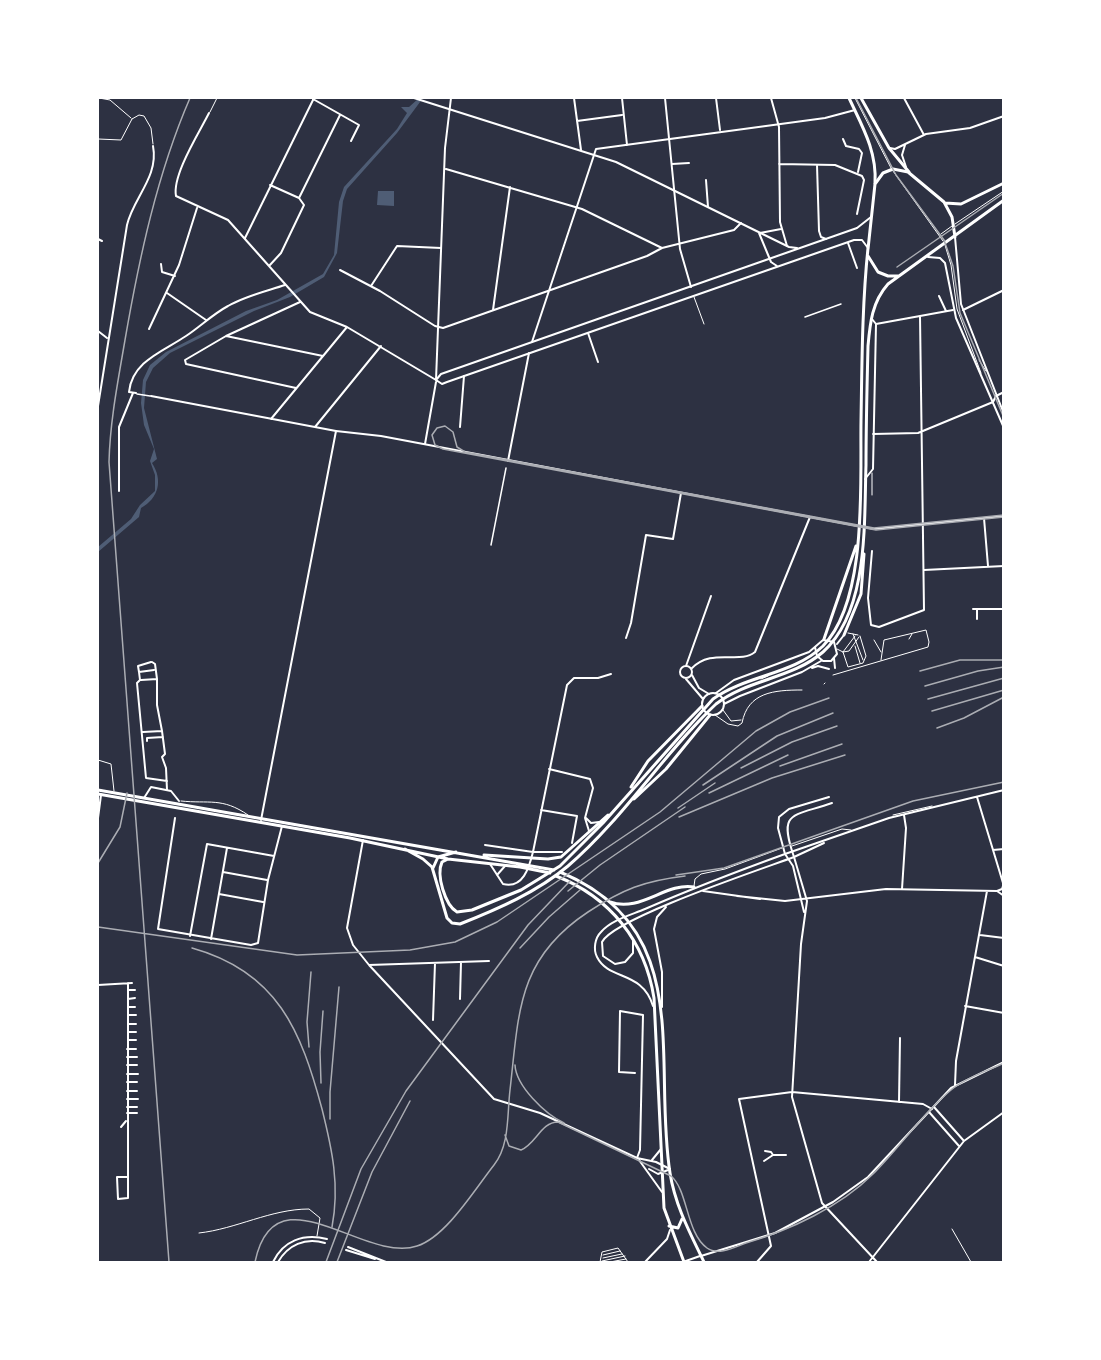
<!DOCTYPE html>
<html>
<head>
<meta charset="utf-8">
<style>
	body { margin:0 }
	#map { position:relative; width:1101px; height:1360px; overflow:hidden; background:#2d3142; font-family:Rubik,sans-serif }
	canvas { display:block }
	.frame { position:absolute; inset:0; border:99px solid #fff; pointer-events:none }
</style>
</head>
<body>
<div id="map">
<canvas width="1101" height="1360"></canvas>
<div class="frame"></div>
</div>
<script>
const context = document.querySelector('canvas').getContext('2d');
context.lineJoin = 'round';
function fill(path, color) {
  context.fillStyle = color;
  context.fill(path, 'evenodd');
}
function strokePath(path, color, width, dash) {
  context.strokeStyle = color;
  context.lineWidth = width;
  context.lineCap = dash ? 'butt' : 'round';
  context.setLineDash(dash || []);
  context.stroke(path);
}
fill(new Path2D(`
	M419,98H423L397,133L347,189L343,201L337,253L324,277L290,297L254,311L170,353L153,368L146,382L144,408L157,459L152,463C163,480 159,498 141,508L139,517L98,552V547L131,519L140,505L155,491V475L150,461L154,449L144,425L141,403L143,380L150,365L166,352L246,311L277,300L323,274L334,255L339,202L344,187L397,129L407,113L401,107H409Z
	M378,191H394V206L377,205Z`), '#4f5d75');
strokePath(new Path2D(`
	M99,98L110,100L131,118
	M855,98L891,168
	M210,112L217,98
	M132,119L139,115L144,116L151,128L153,144
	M98,139L121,140L132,119
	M893,171L943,241
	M955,224L1004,191
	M941,234L952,226
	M945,245L951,265L957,309L981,373
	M694,297L704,324
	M979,360L986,371
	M872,473V495
	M848,633L858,635
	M853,634L863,660
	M909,639L912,634
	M874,640L881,652
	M855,646L860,663
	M837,649L843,652L849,651L859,637
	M843,652L848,667L863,663L866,656L860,636
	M843,652L855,636
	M833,675L928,647L929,642L926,630L884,640L881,660
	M761,679L768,676
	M824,684L825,683
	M723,710L731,721L741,720
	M715,715L728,724L738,726L742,723C748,692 774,690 802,690
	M98,760L111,764L114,791
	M181,801C209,804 222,797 248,815
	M893,815L932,806
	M792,846L842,829L851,830
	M694,886L695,879L701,874L725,869L782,848
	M952,1229L971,1262
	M199,1233C236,1229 271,1209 309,1209L320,1218L317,1236
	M603,1255L620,1251
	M603,1258L622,1254
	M602,1261L625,1256
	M600,1262L602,1252L618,1248L628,1262
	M610,1262L626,1259`), '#fff', 1);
strokePath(new Path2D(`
	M805,317L841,304
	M137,394L150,396
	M491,545L506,468`), '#fff', 1.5);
strokePath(new Path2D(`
	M574,98L581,150
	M622,98L627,145
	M665,98L680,249L691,287
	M716,98L720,130
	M771,98L779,127L780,222L787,246
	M904,98L924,135
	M313,99L359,125L351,141
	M209,113C199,133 172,175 176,196L228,220L310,312L347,327L436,380
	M577,121L622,115
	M843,139L846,146L859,149L862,153L858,172
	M905,145L902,155L906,167
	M890,148L895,149L926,134L970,128L1004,116
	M672,164L689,163
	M779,164L835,165L862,176L864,180L857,214
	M817,165L819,231L821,237L826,239
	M446,169L582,209L662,248
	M706,180L708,207
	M299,198L340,115
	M760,233L781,229
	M245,238L314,98
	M98,239L102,241
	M848,243L857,268
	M161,264L162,272L175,276
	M269,266L281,253L304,205L299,198L270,185
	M340,270L380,291L435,326L443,328L647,256L662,248L734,230L741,223
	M371,286L397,246L441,248
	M167,293L206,320
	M939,296L946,311
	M493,310L510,187
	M963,310L1004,290
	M876,324L953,310
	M149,329L179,265L197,208
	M98,331L107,338
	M588,333L598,362
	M226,336L323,356
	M532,342L596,149L825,118L855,110
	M436,380L445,148L451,98
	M296,388L186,364L185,360L226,336L300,302
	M136,393L129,392C132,361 164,351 186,336C201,326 213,314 228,306C245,296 267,291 285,285
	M151,396L336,431
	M98,406L127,225C133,198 159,177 153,146
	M271,419L347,327
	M315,427L381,346
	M460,427L464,376
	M873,434L918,433L993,402L996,396L1004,392
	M508,461L529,353
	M865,479L873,469L876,324L872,319
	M119,491V427L133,393
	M984,518L988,566
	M872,551L868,598L871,625L879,627L924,610L920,316
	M924,570L1004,566
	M973,609H1004
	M977,619V609
	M626,638L631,623L646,535L673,539L681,493
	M152,662L155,664L157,679
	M680 672a6 6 0 1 1 12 0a6 6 0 1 1-12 0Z
	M686,666L711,596
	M691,669C712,647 739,665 755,652L810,517
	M154,670L139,672L140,680L137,683L146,778L167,781
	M139,672L138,666L151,662
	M692,675L699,688L709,694
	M686,679L703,699
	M141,680L157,679V705L162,731
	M143,732L162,731L165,754L162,757L166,768L167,790
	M147,741V738L163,737
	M549,769L590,779L593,788L585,818
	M977,797L1003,883
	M144,798L151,787L171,791L179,801
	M541,810L577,816L572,843
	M98,818L101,795
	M175,818L158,929L251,945L258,943L268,880L282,826
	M585,818L589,831
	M586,818L591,823L599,822
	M363,840L347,928L353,945L369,965L494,1099L540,1113L637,1158L656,1162L670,1169
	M824,843L794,857L807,901L801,944L792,1097L822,1203L877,1262
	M485,845L533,852H562
	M993,850L1004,849
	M490,864L503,884C523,889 529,868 533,852L567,685L574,678H598L611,674
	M223,872L267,880
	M497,875L505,866
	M902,889L906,828L904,815
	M703,891L760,899
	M997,891L1002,889L1004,883
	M219,894L263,902
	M737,896L785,901L886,889L997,891L1004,896
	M804,912L793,866L785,854L889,818L1004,790
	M980,935L1004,938
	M190,936L207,844L274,856
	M211,939L227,848
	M975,957L1004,966
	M369,965L489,961
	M98,985L132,983
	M128,990H135
	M128,999L135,998
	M460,999L461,962
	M965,1006L1004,1013
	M128,1007H135
	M128,1015H136
	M433,1020L435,963
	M128,1024H136
	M128,1032H136
	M128,1040H136
	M127,1049H136
	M127,1057H137
	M127,1065H137
	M635,1073L619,1072L620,1011L643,1015L640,1150L637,1158
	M127,1074H138
	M127,1082H137
	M955,1085L956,1061L987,891
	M127,1091H137
	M127,1099H138
	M899,1102L900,1038
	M127,1107H137
	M934,1107L964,1141
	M929,1112L959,1146
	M127,1113H137
	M121,1127L126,1121
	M773,1155H786
	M639,1160L662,1192
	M652,1160L661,1149
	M764,1161L773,1155L771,1152L765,1151
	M649,1169L658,1174L668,1170
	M127,1177H117L118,1199L128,1198V983
	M701,1256L775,1233L833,1202L868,1177L951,1088L1004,1062
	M757,1262L771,1246L739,1099L792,1092L923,1104L932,1109
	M869,1262L964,1141L1004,1112`), '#fff', 2);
strokePath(new Path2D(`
	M414,98L616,162L789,247L797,248
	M759,233L771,262L777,266
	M955,237L961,304L1004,414
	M928,257L940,258L945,263L956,318L1004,428
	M436,380L441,374L857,228L871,217
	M436,380L442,384L447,382L854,240H862L868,248
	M425,444L436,382
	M837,644L844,635
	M834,658L835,668
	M812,668L818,666L829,669
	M702 704a11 11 0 1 1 22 0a11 11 0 1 1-22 0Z
	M716,693L734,680L809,652L823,640L834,642L837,654L831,661H823L817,656L815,647
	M724,704L740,696L802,672L821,661
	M261,820L336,431L381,436L874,529L1004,516
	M633,941V953L625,962L615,964L603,956L602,942C614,918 762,869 794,857C778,810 792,817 832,803
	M653,1006C642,970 609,981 597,957C593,949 595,938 601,932C611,920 631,915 645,909C691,889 738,871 785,854L778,828L779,817L789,809L829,797
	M662,1007V972L654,929L657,917L666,907
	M348,1247L386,1262
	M346,1250L375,1259
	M273,1262C283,1241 303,1233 327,1239
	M278,1262C288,1245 305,1237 325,1243
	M645,1262L667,1239L670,1230
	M683,1262L700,1256`), '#fff', 2);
strokePath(new Path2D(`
	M849,98C862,126 877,151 875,183
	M861,98L889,148L909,172`), '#fff', 3);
strokePath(new Path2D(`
	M945,203L961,204L1004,183
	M868,249L875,184L883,173L893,169L908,172L944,202L952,217L955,237
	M868,256L878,272L888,276H899
	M844,635L861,594L864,554
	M824,639L856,546
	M631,787L648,761L702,706
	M98,790L554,870
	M98,794L350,838L448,859L520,867L550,873
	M634,799L666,769L710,715
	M405,849L423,859L432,867L447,918L452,923L460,924C498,909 537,892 568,866C624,818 663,754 716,704C748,679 792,679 823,652C869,611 864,522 866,465C866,426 867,386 868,346C870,323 872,302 888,284L1004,200
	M484,855L548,859L561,857L608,815
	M448,859L442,862C436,875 445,905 457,912L472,910L521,890L560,866L603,823L713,699C746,675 793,675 823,646C868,600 860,482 861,421C862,363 862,306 868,248
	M433,868L438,857L456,852
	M560,872C697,929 652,1059 670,1173C675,1205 690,1233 704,1262
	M556,876C610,897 645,941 654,998L664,1208L684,1262
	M610,902C640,913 666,882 694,887
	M669,1226L678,1228L682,1219`), '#fff', 3);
strokePath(new Path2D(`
	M856,98L896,175L944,240L953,266L960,313L1004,418
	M897,267L1004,193
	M1004,515L874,528L465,452L457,447L453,432L445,426L437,428L432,435L435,445L443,449L876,530L1004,517
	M676,875L724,868L913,801L1004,782
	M515,1065C516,1086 545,1114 564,1123
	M505,1135L509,1146L521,1150C536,1144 541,1122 558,1122L671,1176C688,1190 686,1233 707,1248C718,1256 735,1247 746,1243C790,1230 840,1207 873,1174C900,1147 922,1114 951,1090C965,1078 987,1071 1004,1063
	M255,1262C275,1167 364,1264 417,1246C446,1237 475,1189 494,1165C510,1145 507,1114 510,1090C519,1012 517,959 588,912C623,889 644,881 685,876`), '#abadb3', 1.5);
strokePath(new Path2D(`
	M920,671L960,660H1004
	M925,686L978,671L1004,667
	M928,699L1004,678
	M932,711L1004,690
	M937,728L964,718L1004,697
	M780,766L842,744
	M741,768L792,742L837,726
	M703,785L777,736L833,713
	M709,793L788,755
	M678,808L715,783
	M679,817L772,778L845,755
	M98,863L120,827L127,793
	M568,891L600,865L685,807
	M98,927L297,955L410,950L455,942L497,922L660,812L756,731L790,712L829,698
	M192,948C278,972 301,1031 322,1109C332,1149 340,1185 332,1227
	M520,948L549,917L580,890
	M309,1047L307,1022L311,972
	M321,1083L320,1052L323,1011
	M330,1119V1092L339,987
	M169,1262L109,462C110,421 118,381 125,340C139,259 157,174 190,98
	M326,1262L361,1169L406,1091L528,925L570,881
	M337,1262L372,1172L410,1101`), '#abadb3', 1.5);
</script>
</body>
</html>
